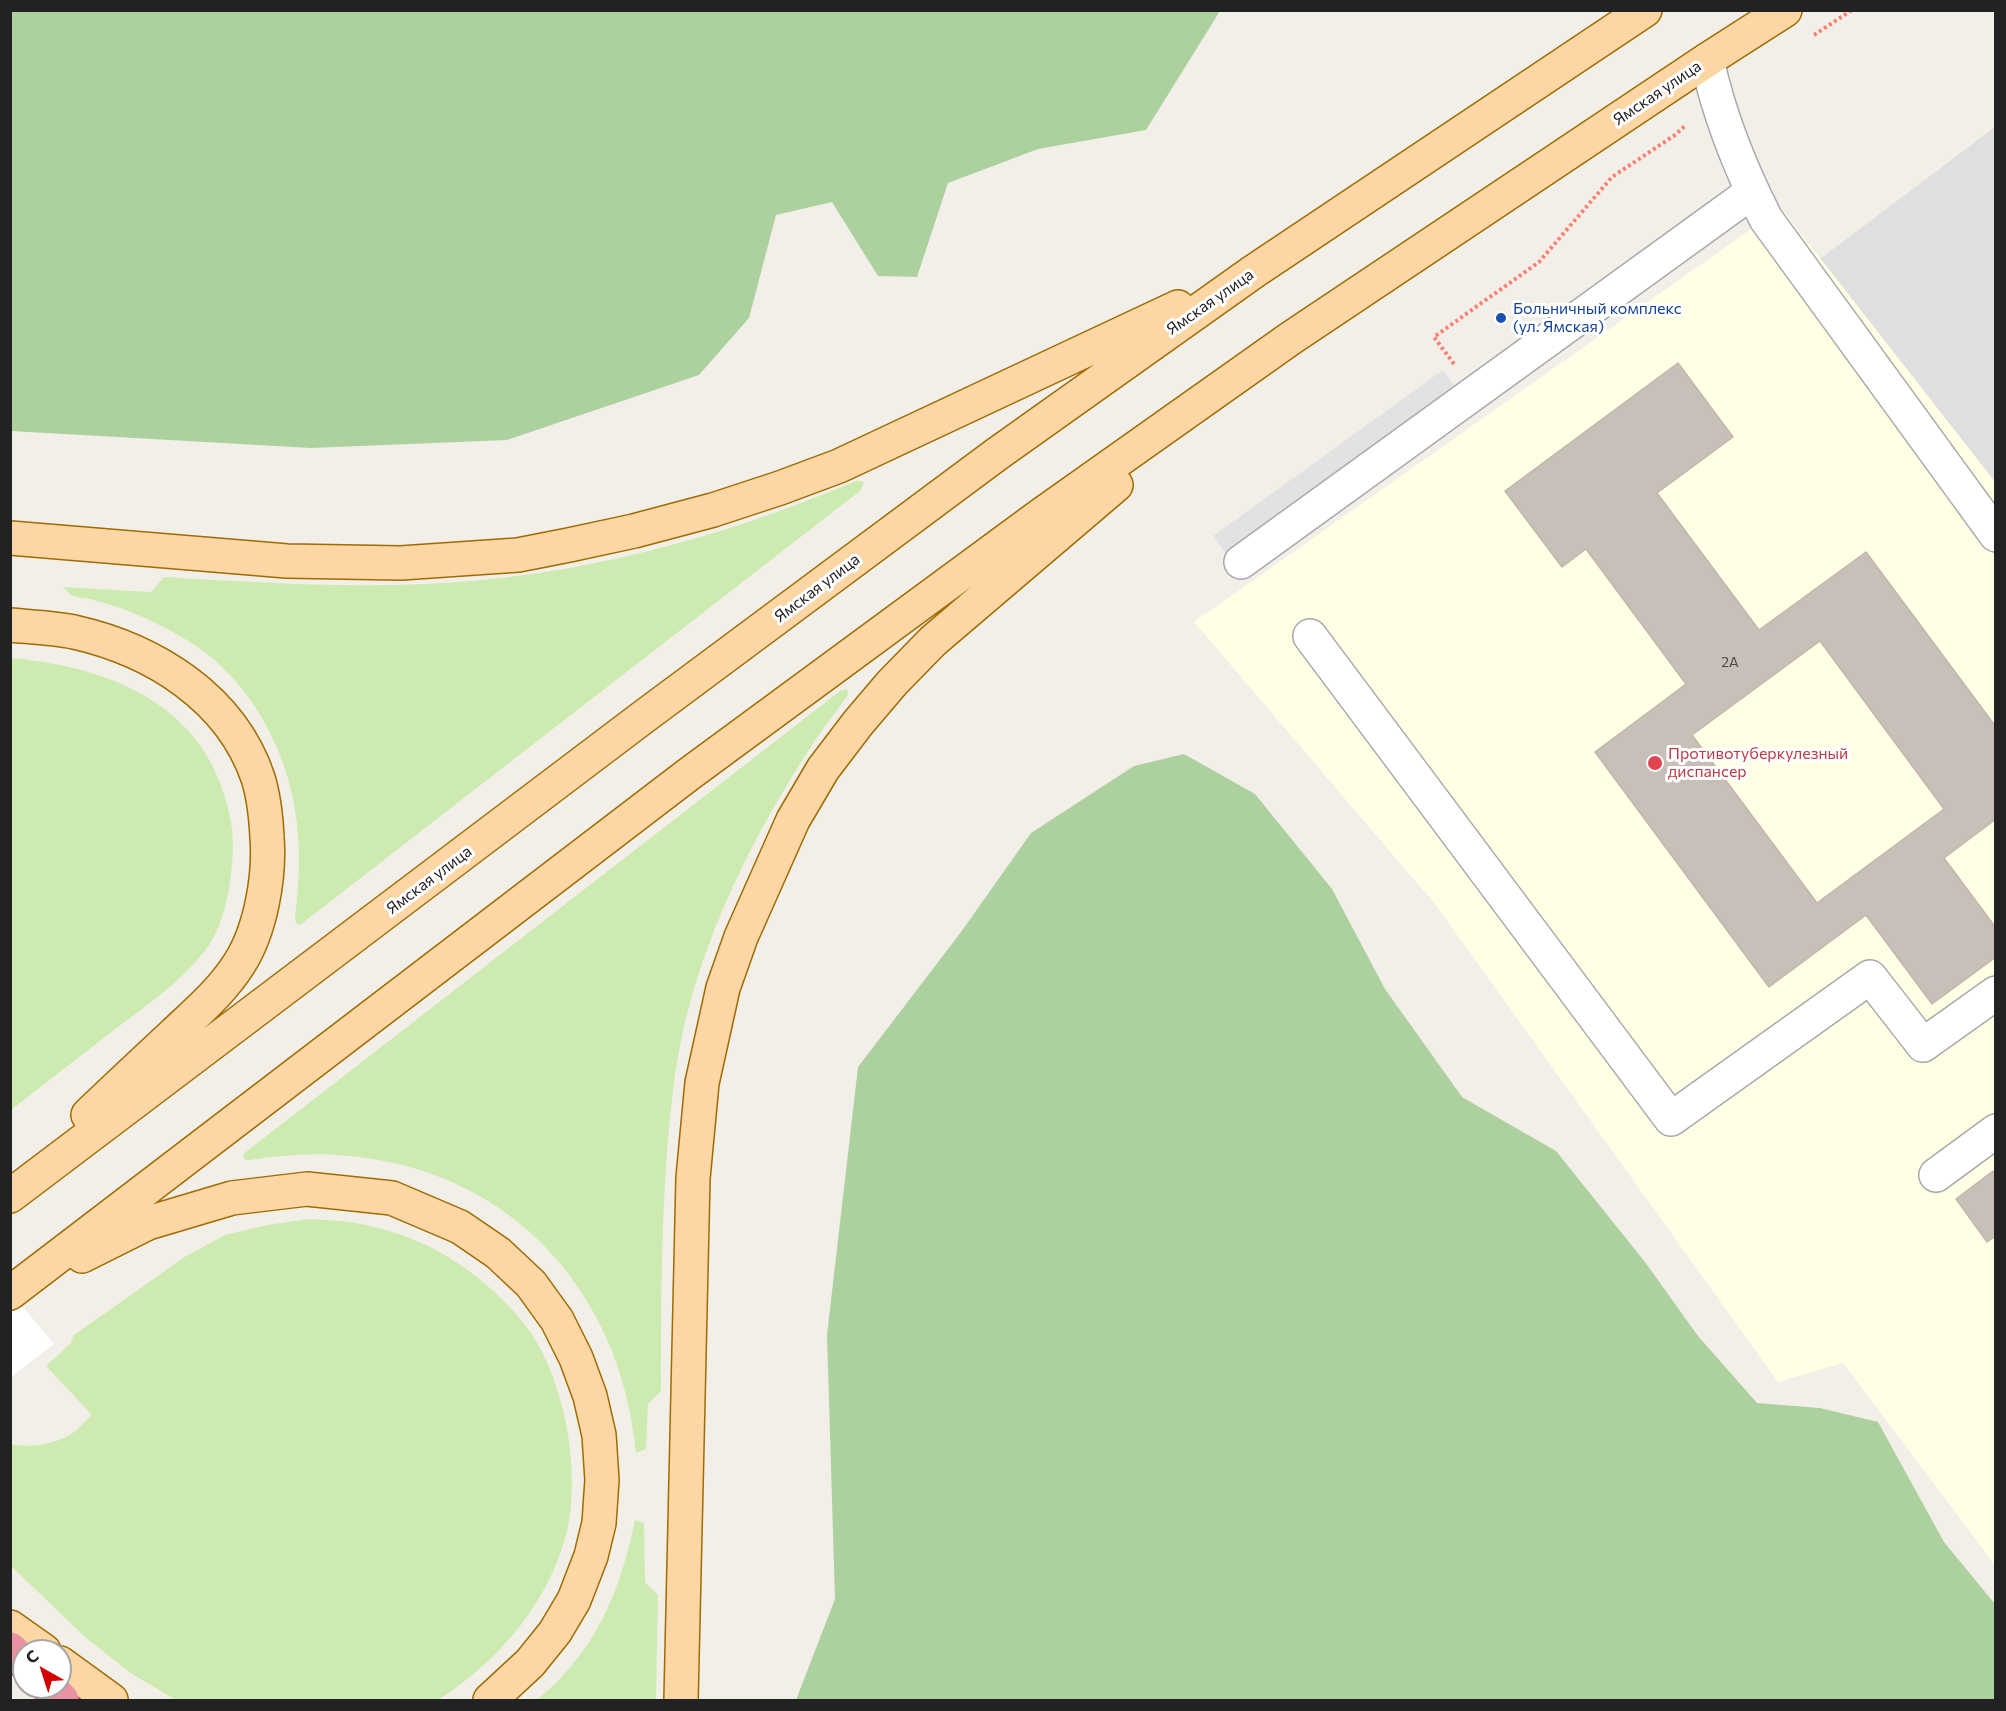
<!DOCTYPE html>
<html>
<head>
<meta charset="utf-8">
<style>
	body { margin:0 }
	#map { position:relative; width:2006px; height:1711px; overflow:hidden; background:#f2efe9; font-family:Commissioner,sans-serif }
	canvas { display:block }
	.frame { position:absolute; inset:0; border:12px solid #222; pointer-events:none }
	.north { position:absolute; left:12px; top:1639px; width:60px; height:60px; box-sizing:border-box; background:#fff; border:2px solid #a7a7a7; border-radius:50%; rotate:321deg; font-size:16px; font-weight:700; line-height:24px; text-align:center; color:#222 }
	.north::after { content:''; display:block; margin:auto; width:21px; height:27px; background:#d40000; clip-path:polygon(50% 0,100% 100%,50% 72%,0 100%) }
</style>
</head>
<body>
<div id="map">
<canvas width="2006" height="1711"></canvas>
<div class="frame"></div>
<div class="north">С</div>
</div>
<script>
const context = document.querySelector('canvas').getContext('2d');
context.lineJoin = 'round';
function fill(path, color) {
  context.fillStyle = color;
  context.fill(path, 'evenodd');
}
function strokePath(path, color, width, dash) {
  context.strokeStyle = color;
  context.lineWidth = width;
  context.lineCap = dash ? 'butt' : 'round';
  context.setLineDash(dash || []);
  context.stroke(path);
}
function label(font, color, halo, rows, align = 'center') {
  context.font = font + ' Commissioner,sans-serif';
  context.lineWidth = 6;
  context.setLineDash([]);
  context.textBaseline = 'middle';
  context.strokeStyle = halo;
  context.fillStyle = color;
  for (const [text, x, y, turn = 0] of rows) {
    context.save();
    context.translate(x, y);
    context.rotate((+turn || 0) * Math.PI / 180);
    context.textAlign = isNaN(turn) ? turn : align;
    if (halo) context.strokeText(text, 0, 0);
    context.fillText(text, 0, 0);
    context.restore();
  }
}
fill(new Path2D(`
	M1995,127V482L1820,259Z`), '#e0dfdf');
fill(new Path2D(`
	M1781,208L1995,482V1565L1843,1363L1778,1382L1435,904L1194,622Z`), '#ffffe5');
fill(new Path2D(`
	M856,481H861L864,483L860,491L300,925L296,923L295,919C298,892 300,863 298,836C294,773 267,709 220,665C200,646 176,633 151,621C132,611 111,605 91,599C85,598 79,598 73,596C69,594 66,590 63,587L151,592L164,577C251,582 337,588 424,584C573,578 719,539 856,481Z
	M11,658C100,666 193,698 223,791C231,815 235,838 232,863C230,890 224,922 209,945C185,979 151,1002 118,1027C82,1055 46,1082 11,1110Z
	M847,689L848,695C838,710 826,724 816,739C756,830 703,933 681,1041C674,1074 671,1107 668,1140C661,1224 661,1307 661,1391L648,1404L646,1449L636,1453C621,1293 513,1171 349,1156C315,1152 282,1155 249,1160H245L243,1155L247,1151L840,691Z
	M309,1219C322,1220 336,1220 349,1222C373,1225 406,1235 428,1246C464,1263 509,1300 531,1333C565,1384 581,1471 567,1531C549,1603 499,1661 438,1700H176L129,1672L84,1636L11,1566V1444C30,1448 53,1445 71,1434C78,1430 85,1421 92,1415L46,1366L70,1344L74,1335L186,1256L225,1235L267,1225Z
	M635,1520L644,1523L645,1582L658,1595L656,1700H537C551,1688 564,1675 576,1660C608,1621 625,1569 635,1520Z`), '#cdebb0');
fill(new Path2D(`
	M10,11L11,10L1220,11L1146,130L1038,149L948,183L917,277L878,276L832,202L776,215L749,318L699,375L507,440L311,448L11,431Z
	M1184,754L1255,794L1332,889L1385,989L1462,1097L1556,1151L1645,1262L1698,1336L1757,1403L1820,1408L1878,1422L1944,1542L1995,1604V1700H796L835,1599L827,1335L858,1067L961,932L1031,833L1134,766Z`), '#add19e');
fill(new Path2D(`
	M1443,370L1459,392L1228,557L1213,536Z`), '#e2e2e2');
fill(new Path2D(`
	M10,1292L54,1344L11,1377H10Z`), '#fff');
const building = new Path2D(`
	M1678,363L1733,437L1657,493L1759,630L1866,552L1996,727V819L1944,858L1996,928V957L1932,1004L1866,915L1769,987L1595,752L1686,684L1586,549L1562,567L1505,491ZM1820,641L1944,809L1817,903L1692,735Z
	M1993,1171L1996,1174V1236L1987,1242L1956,1199Z`);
fill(building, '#c7bfb8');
strokePath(building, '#c4b6ab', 1.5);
const minor = new Path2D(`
	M1707,60C1719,115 1740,168 1766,219L1996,535
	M1241,562L1752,192
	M1310,636L1671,1119L1870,977L1923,1045L1996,993
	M1936,1175L1996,1131`);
const major = new Path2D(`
	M10,538L287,561L401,563L518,555L569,545L634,531L713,510L780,488L839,466L1178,307
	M10,625C31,627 53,628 74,632C154,650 231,698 258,778C264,797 266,817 267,837C270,876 261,930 239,964C222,991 197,1012 174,1034C145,1061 116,1088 88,1115
	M10,1196L642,718L997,454L1253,272L1645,10
	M82,1256L148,1223L232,1198L307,1189L392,1198L460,1227L498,1253L531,1284L557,1320L576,1358L590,1396L599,1435L602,1480L599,1523L591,1556L574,1600L555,1632L530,1663L490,1700
	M10,1293L689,774L1041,515L1291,338L1707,60L1785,10
	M10,1627L44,1651
	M60,1663L111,1700
	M681,1700L693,1178L702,1083L723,988L741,937L793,820L823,769L858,723L892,683L933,641L1116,485`);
const highway = new Path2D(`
	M10,1649L24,1662
	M49,1687L62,1700`);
strokePath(minor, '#a9a9a9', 36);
strokePath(major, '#a06b00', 36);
strokePath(highway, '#dc2a67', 36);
strokePath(new Path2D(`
	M1814,35L1852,10
	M1454,364L1434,337L1539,262L1612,177L1675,135L1686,125`), '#fa8072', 4, [3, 3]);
strokePath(minor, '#fff', 33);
strokePath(major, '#fcd6a4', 33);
strokePath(highway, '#e892a2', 33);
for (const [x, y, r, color] of [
	[1501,318,6,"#1a4fb4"],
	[1655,763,8,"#e0444e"]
]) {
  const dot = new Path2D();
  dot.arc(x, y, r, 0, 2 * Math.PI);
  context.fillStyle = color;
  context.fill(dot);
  strokePath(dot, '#fff', 2);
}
label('14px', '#4b4948', null, [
	["2А",1730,662]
]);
label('16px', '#222', '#fff', [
	["Ямская улица",1657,93,-34],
	["Ямская улица",1210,302,-35],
	["Ямская улица",817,588,-37],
	["Ямская улица",429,880,-37]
]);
label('16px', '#164399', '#fff', [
	["Больничный комплекс",1513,309],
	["(ул. Ямская)",1513,327]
], 'left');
label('16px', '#be3a42', '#fff', [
	["Противотуберкулезный",1668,754],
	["диспансер",1668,772]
], 'left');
</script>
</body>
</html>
